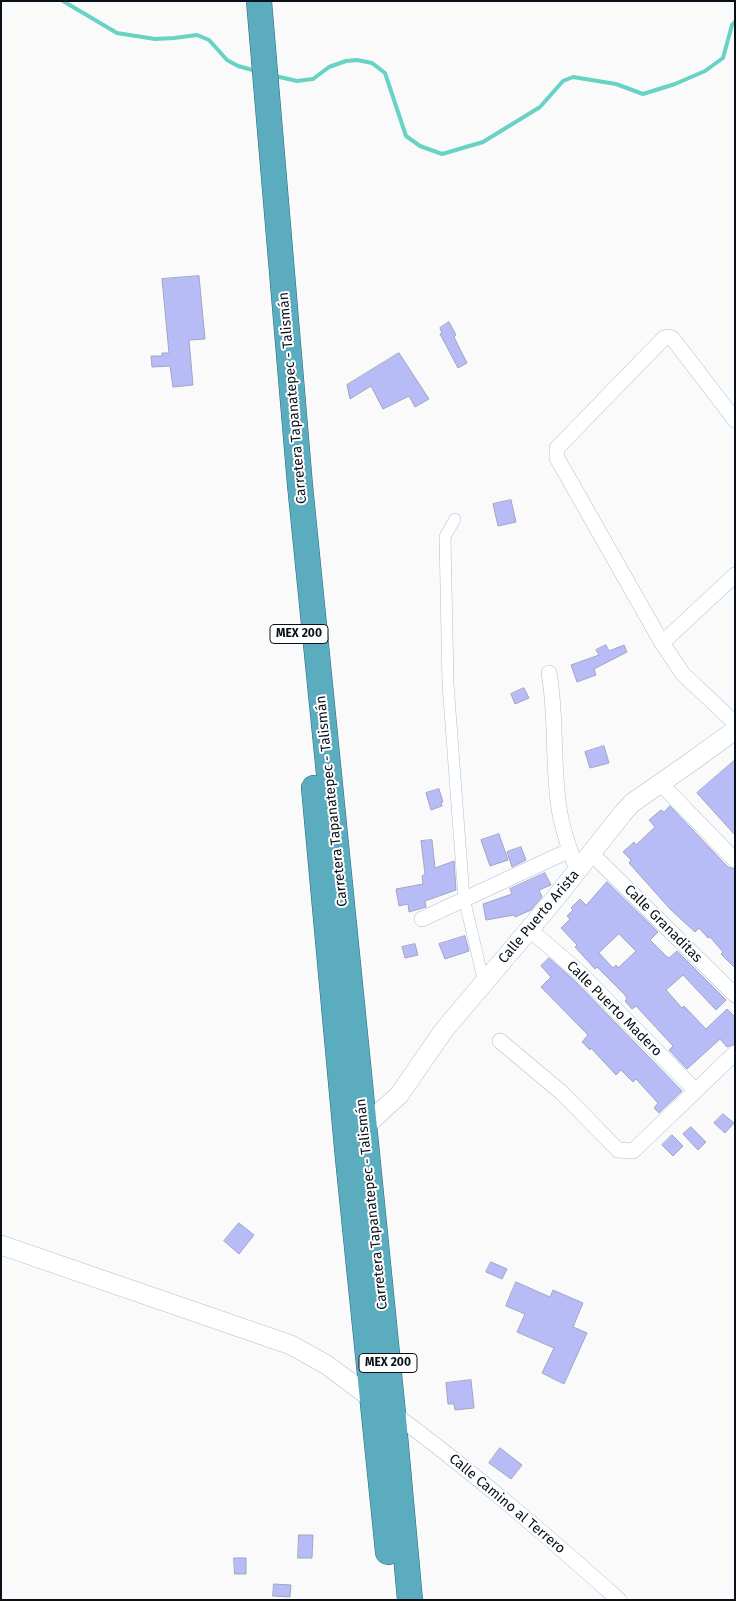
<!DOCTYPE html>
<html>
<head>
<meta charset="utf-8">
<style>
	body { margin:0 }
	#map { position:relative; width:736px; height:1601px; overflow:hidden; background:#fafafa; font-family:"Fira Sans",sans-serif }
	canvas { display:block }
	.frame { position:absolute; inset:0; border:2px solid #08111a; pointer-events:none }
</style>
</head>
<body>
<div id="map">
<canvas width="736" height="1601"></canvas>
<div class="frame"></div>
</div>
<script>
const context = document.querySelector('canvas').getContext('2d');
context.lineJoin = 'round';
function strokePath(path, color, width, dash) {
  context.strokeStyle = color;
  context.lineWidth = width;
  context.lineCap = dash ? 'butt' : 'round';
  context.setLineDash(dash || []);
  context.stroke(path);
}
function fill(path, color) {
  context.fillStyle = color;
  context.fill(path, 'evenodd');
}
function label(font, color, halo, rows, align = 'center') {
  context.font = font + ' "Fira Sans",sans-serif';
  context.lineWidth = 4;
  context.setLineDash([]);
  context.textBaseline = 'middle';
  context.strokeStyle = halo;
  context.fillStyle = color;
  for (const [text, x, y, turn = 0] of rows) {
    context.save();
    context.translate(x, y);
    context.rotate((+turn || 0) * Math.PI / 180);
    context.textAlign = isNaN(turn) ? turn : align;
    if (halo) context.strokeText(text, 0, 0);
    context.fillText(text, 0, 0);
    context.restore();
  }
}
strokePath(new Path2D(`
	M63,1L117,33L155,39L174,38L197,35L209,40L227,60L238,66L256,71
	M275,76L297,81L313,79L329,67L346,61L357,60L372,63L385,73L406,136L420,146L442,154L483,142L540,107L563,81L573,77L616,84L643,94L675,84L705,71L723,58L732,25L735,22`), '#68d3c4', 4);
const building = new Path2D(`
	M199,276L205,339L189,340L193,385L173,387L170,366L152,367L151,356H162V353H169L162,279Z
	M449,322L456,335L454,337L467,363L458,368L440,334L442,333L440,328Z
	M399,353L429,399L415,407L409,396L383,409L371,386L350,399L347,385Z
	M511,500L516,522L498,526L493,504Z
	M606,645L609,651L624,645L627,652L594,669L596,675L577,682L571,665L599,655L596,650Z
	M524,688L529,698L515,704L511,694Z
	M604,746L609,763L590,768L585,752Z
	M735,760V835L697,793Z
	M439,789L443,802H441L442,806L431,810L426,793Z
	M670,806L728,867L735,869V968L721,954L723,952L710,937L708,938L699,928L695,932L671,910L629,863L631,860L623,852L634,842L636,845L655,827L649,820L661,810L664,812Z
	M499,834L508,860L490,866L481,840Z
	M432,840L435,868L454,861L456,890L425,901L426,907L409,912L408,904L399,906L396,889L423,884L422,876L425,874L421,841Z
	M521,847L526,860L512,867L507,852Z
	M545,873L551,885L539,890L542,897L531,910L515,917L514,915L486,920L483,904L512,894L510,889Z
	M607,882L658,932L650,940L666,956L669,958L677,951L726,1000L716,1010L683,975L666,990L682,1008L684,1006L706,1029L727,1009L735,1017V1044L727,1047L720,1039L687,1069L669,1050L673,1046L636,1006L632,1009L625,1001L627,999L625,995L597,967L595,969L575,947L577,945L561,928L570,919L567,916L573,910L571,908L580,899L586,905ZM619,934L636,951L618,968L616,965L613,968L599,953Z
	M465,936L469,951L445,959L439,944Z
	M415,944L418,955L405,958L402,947Z
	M549,958L574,980L682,1091L659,1113L654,1108L658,1103L636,1079L633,1082L621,1070L616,1075L591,1048L590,1050L582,1042L588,1035L541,987L551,977L541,966Z
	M723,1114L734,1123L725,1133L714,1123Z
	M691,1127L706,1142L698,1150L683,1134Z
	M672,1135L683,1146L673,1156L662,1145Z
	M239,1223L254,1235L239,1254L224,1241Z
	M491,1262L507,1269L502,1279L486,1272Z
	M516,1282L550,1297L553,1290L583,1303L573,1327L587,1333L564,1384L542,1373L554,1348L517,1332L525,1314L506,1306Z
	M471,1380L474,1408L455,1410L454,1404H448L446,1383Z
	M500,1448L522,1465L511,1479L489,1463Z
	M299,1535H313L312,1558H298Z
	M234,1558H246V1574H235Z
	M274,1584L291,1585L290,1597L273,1596Z`);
fill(building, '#b8bcf6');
strokePath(building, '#a2a4c3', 1);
const pedestrian = new Path2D(`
	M455,519L445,537L448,684L464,898L484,983`);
const minor = new Path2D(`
	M735,420L673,339L668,337L664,338L557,448V458L662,643L683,674L735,723
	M662,643L735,575
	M549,673C557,717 552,763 559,808C562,830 570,850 577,871
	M661,784L735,860
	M591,853L735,995
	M422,919L570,850
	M529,929L580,973L696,1091
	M500,1041L561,1092L618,1150L633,1151L735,1053
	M393,1413C472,1471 546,1535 619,1600`);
const tertiary = new Path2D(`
	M364,1127L399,1095L444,1030L554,900L623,813L632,803L691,762L735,730
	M1,1245L291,1345L327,1365L379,1404`);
const trunk = new Path2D(`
	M259,1L300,485L393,1413L410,1600
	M314,788L348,1159L388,1552`);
strokePath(pedestrian, '#a8c1d9', 12);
strokePath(minor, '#a8c1d9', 16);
strokePath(tertiary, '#a8c1d9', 20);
strokePath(trunk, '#24697b', 26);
strokePath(pedestrian, '#fff', 11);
strokePath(minor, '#fff', 15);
strokePath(tertiary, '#fff', 19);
strokePath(trunk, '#5cacbf', 25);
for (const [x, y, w] of [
	[299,634,58],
	[388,1363,58]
]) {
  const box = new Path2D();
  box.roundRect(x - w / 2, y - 9.5, w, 19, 4);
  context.fillStyle = '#fff';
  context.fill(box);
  strokePath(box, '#08111a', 1);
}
label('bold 12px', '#08111a', null, [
	["MEX 200",299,634],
	["MEX 200",388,1363]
]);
label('14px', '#08111a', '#fff', [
	["Carretera Tapanatepec - Talismán",293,398,-95],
	["Carretera Tapanatepec - Talismán",332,801,-96],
	["Calle Puerto Arista",539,917,-50],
	["Calle Granaditas",663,924,45],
	["Calle Puerto Madero",614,1009,45],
	["Carretera Tapanatepec - Talismán",372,1204,-96],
	["Calle Camino al Terrero",507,1504,40]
]);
</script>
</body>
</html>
